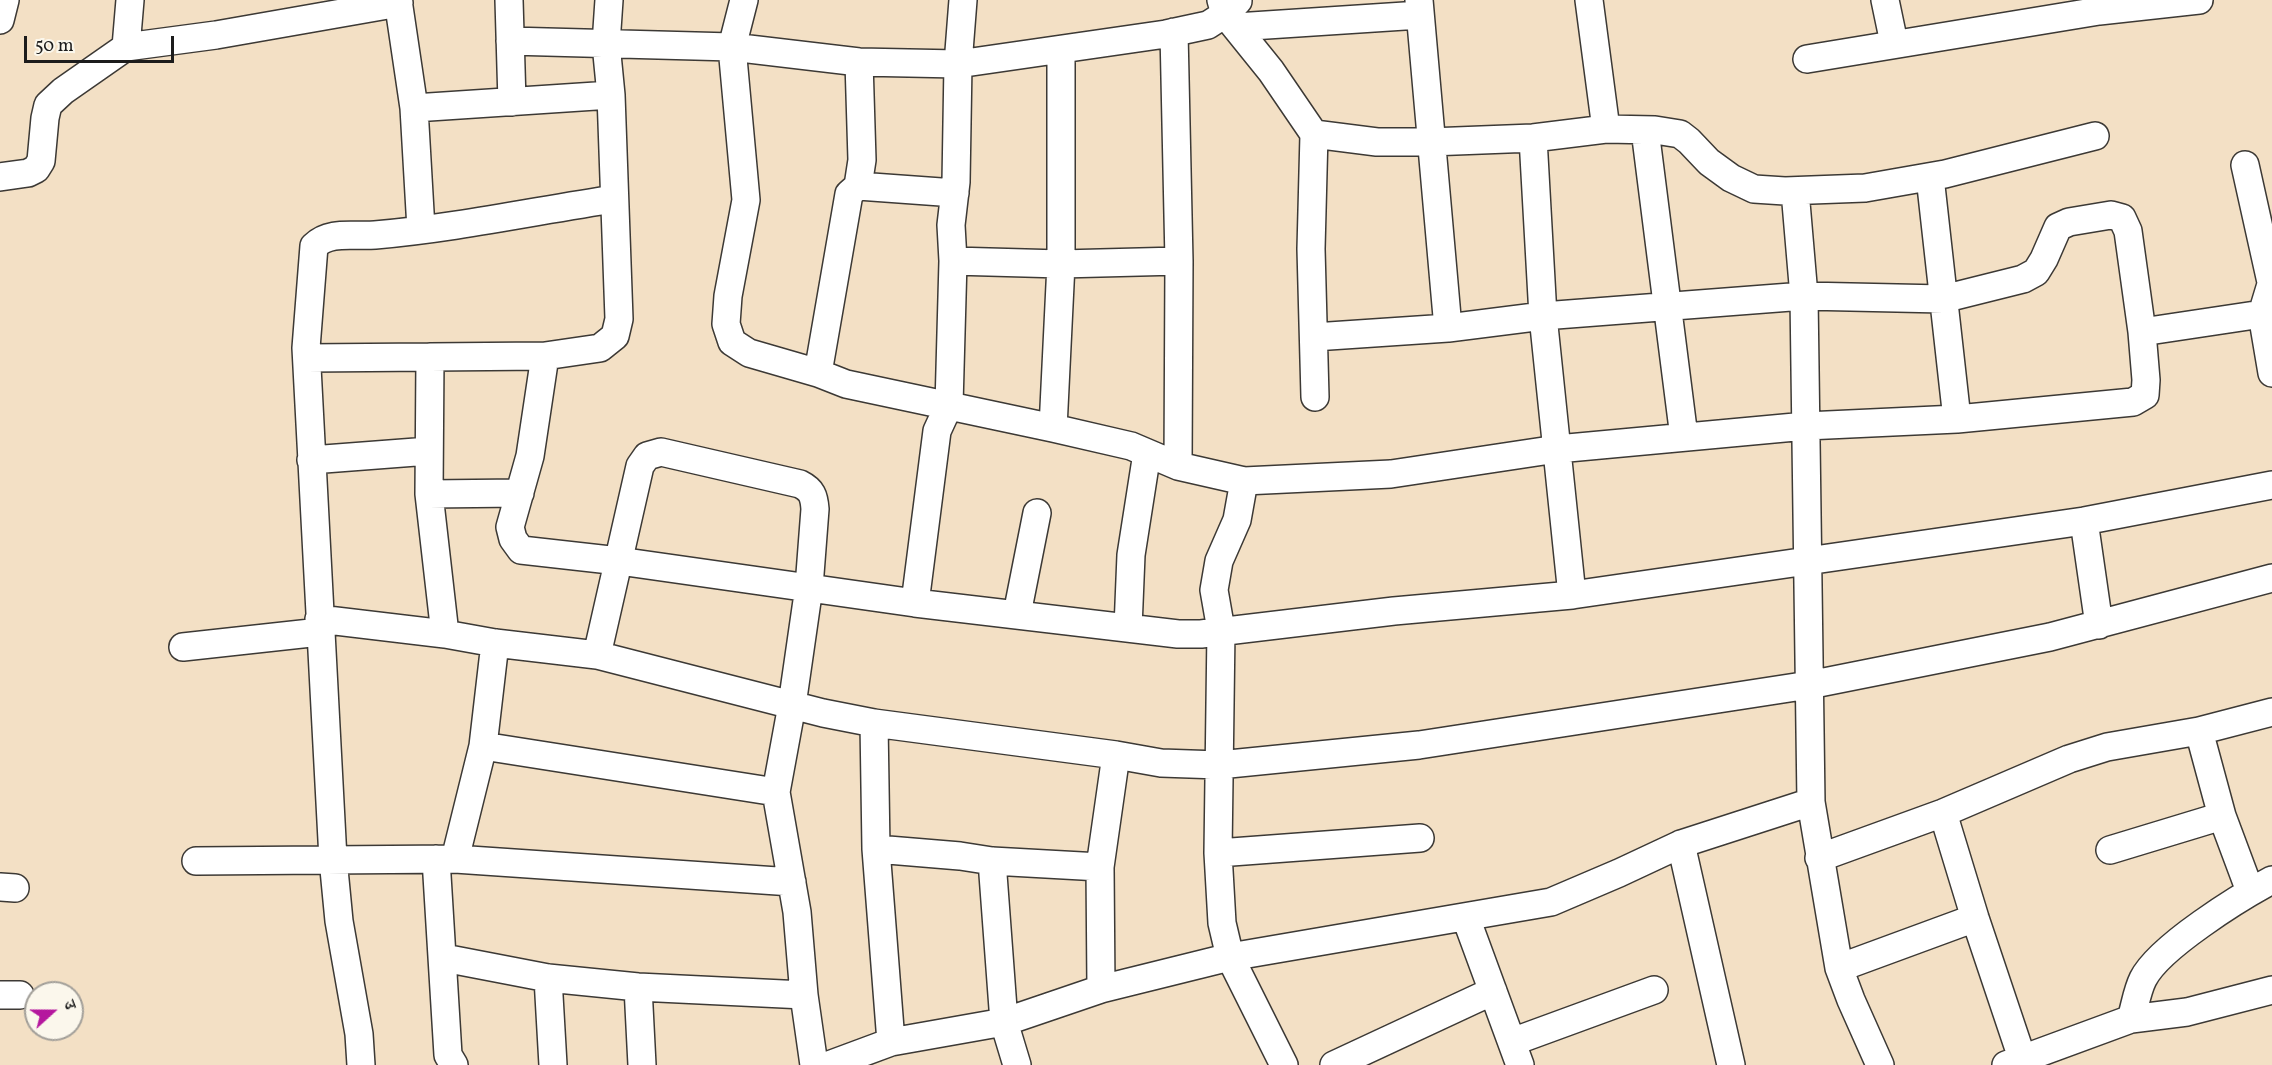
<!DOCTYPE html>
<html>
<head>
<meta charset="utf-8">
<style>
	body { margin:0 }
	#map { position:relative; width:2272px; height:1065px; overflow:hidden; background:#f3e0c5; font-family:Vollkorn,"Noto Serif Devanagari",serif }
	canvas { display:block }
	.north { position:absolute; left:24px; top:981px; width:60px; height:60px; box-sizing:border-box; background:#fbf7ec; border:2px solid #a29f99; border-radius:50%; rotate:69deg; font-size:16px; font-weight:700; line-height:24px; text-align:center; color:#1c1c1c }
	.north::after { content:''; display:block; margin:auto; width:21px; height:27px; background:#b5179e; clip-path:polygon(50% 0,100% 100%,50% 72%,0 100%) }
	.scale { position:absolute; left:24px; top:36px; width:150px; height:27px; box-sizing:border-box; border:3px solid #1c1c1c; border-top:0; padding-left:8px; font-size:18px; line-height:21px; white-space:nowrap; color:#1c1c1c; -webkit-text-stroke:4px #fbf7ec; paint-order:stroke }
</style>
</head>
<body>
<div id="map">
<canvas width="2272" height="1065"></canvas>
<div class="north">उ</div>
<div class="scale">50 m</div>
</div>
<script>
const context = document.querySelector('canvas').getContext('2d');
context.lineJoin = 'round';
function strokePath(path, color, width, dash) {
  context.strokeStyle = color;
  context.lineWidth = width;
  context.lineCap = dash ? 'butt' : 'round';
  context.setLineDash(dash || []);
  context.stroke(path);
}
const minor = new Path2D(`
	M398,0L414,108L421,229
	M509,0L512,102
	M744,0L732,47L746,200L728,296L726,324L732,342L749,353L818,373L846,384L1053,428L1131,446L1178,466L1244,481L1391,474L1557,449L1806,426L1957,419L2133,402L2145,395L2146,380L2142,332L2262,314L2272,281
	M1221,0L1225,14L1271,71L1314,134L1377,142H1430L1533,138L1606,129L1655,130L1680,134L1689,141L1709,162L1731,178L1754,189L1785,191L1865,188L1945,174L2095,136
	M1419,0L1448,328
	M1589,0L1606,129
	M1885,0L1894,43
	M0,20L5,0
	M1236,27L1420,15
	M1174,32L1179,261L1178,466
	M510,41L732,47L859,62L958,64L1166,34L1208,25L1225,14L1238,1
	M126,47L130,0
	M1807,59L2099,11L2199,0
	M414,108L611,95
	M1645,130L1684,437
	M1314,134L1311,249L1315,397
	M1533,138L1543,316L1572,595
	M2245,165L2271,282
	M0,177L28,173L36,169L41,161L45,118L48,105L63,91L126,47L216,35L399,3
	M1930,177L1957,419
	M858,186L955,193
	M1795,191L1804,296L1811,802L1839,968L1851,1000L1880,1065
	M953,261L1061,264L1179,261
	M2262,314L2272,373
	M1314,337L1448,328L1543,316L1804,296L1943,299L2023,279L2036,272L2044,259L2058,227L2069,222L2111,215L2122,218L2128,231L2142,332
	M545,356L530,456L510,527L513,539L521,550L619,561L915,603L1178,634H1201L1394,611L1572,595L2084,521L2272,485
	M307,358L430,357
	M818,373L849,194L858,186L862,160L859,62
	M1053,428L1061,264V50
	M311,460L429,451
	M1244,481L1237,520L1219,561L1214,590L1221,630L1218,853L1222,923L1230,957L1284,1065
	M429,494L520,493
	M2084,521L2099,625
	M915,603L937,431L949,405L953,261L951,225L956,182L958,64L963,0
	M1017,614L1037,513
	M319,619L445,634L495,643L597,655L823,713L874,723L1116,755L1161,763L1219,765L1419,745L1809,685L2050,637L2272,578
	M1128,628L1131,555L1147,453
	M445,634L429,494L430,357L545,356L600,348L615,336L619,319L611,95L606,44L609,0
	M183,647L320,632
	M597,655L640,466L647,456L661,452L800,484C812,490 814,496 815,509L809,587L792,705L776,792L797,912L804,995L814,1065
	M874,723L876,849L891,1042
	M2199,731L2222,816L2250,891
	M483,746L776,792
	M1943,813L1975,918L2022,1058
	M1681,844L1731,1065
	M876,849L960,856L992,861L1100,867
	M2110,850L2222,816
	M1218,853L1420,838
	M1819,858L1943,813L2069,759L2107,747L2199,731L2272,712
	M436,859L448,1055L454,1065
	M455,859L483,746L495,643
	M196,861L455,859L792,882
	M992,861L1004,1022L1017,1065
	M0,887L15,888
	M1466,918L1520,1065
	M444,958L548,978L638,987L804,995
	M1839,968L1975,918
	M548,978L553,1065
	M638,987L642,1065
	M1101,989L1100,867L1116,755
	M0,995H20
	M2131,1019C2135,1006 2137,991 2143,979C2159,947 2240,897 2272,880
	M1512,1042L1654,990
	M361,1065L359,1034L339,921L333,859L306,348L314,246C330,230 354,237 375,235C455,228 535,211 614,199
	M829,1065L891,1042L1004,1022L1101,989L1230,957L1551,902L1619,873L1681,844L1811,802
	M1334,1065L1493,991
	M2006,1065L2131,1019L2187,1012L2272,990`);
strokePath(minor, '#3c3935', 30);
strokePath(minor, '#fff', 27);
</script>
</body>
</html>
